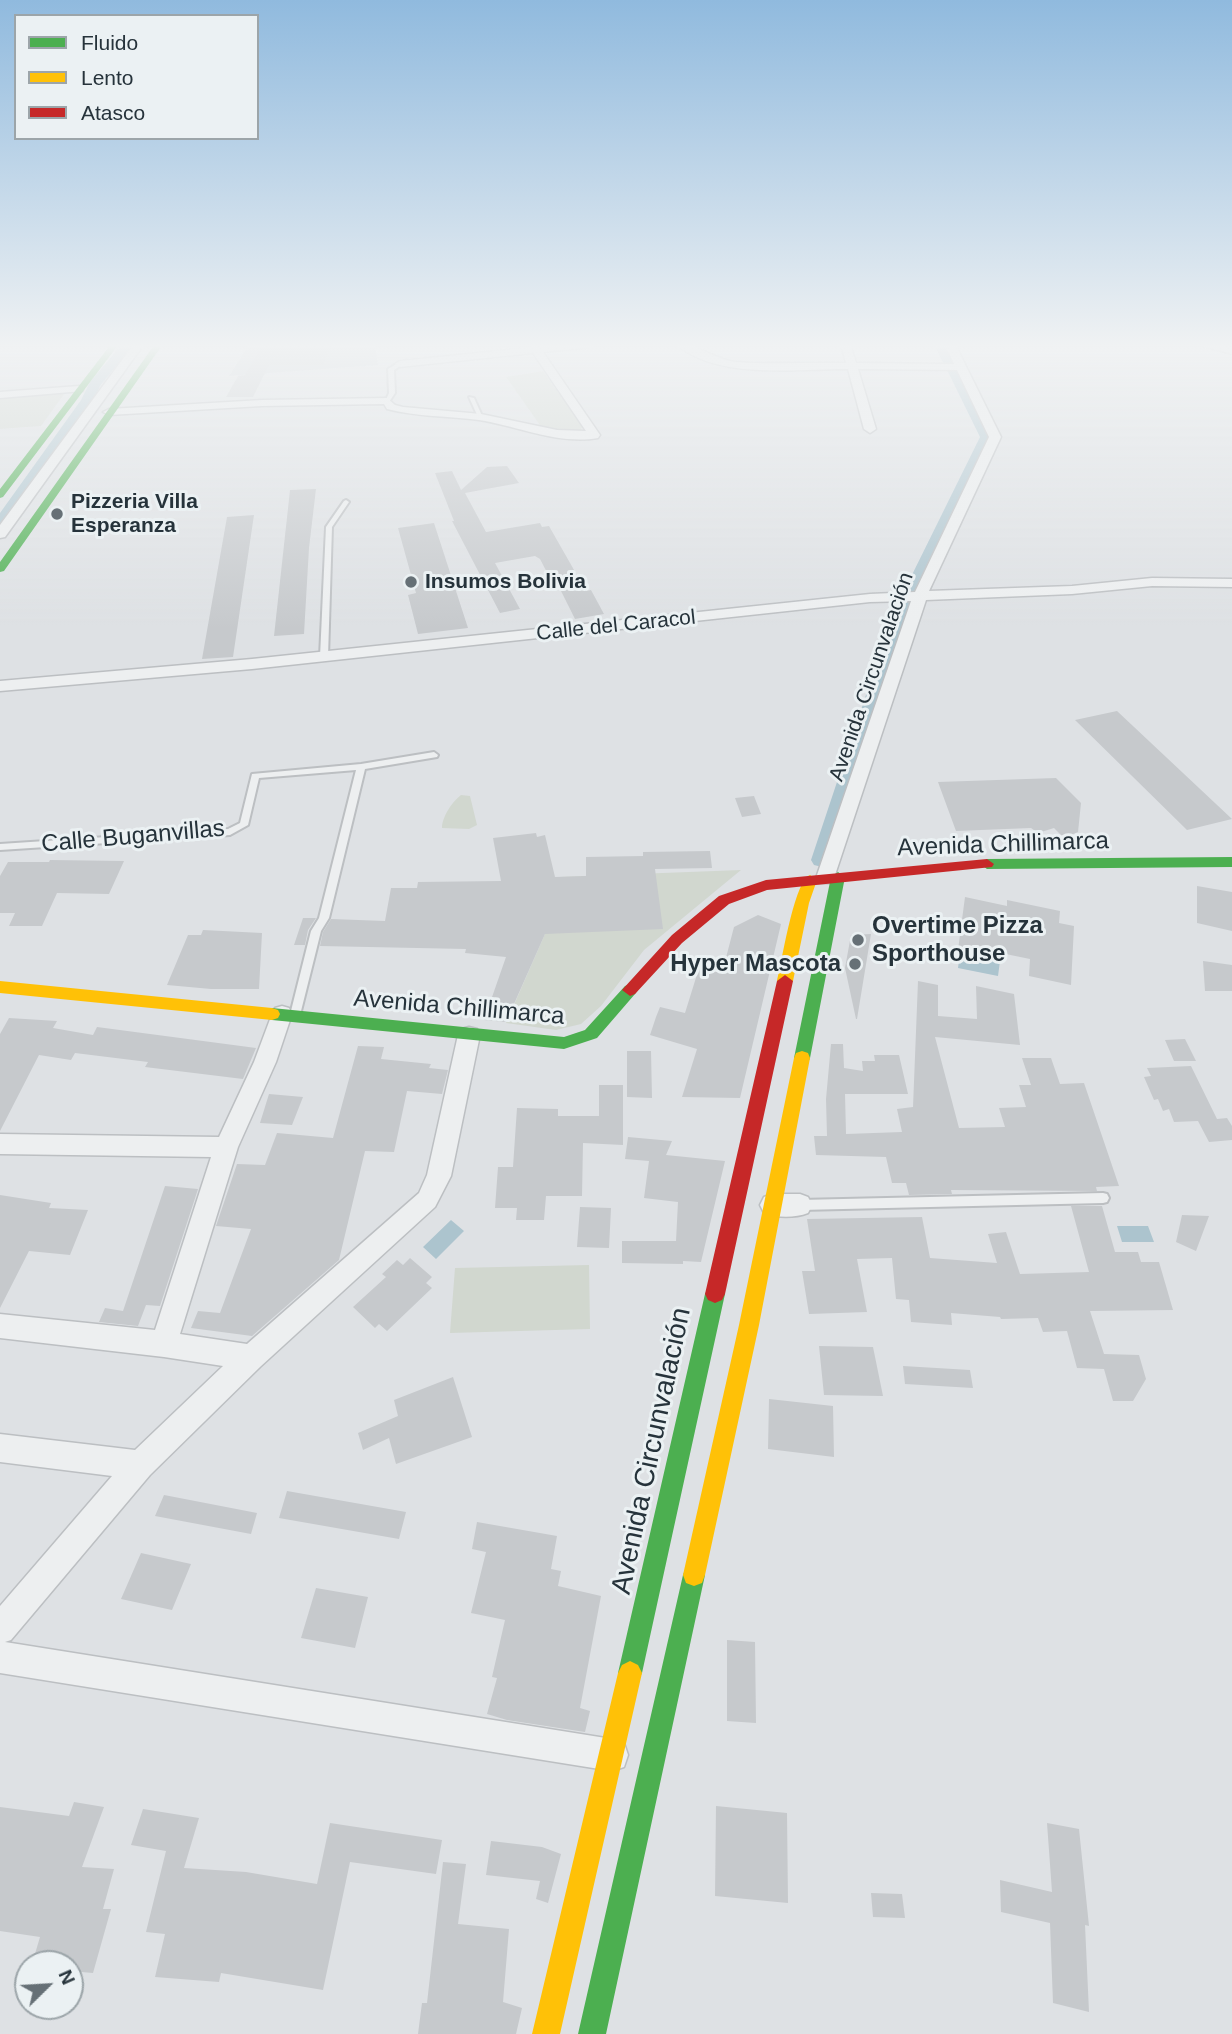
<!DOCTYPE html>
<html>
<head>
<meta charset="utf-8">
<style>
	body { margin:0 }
	#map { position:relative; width:1232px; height:2034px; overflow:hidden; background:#dee1e4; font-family:Arial,sans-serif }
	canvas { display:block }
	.legend { position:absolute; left:14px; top:14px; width:245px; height:126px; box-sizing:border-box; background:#ebf1f3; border:2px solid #9ca5a9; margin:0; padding:9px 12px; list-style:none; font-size:21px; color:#26333b }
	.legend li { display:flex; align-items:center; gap:14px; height:35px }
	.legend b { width:35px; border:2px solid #9ca5a9 }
	.north { position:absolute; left:14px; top:1950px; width:70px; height:70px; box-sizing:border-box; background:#ebf1f3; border:2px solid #9ca5a9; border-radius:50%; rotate:66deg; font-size:19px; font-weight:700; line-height:28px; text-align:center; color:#26333b }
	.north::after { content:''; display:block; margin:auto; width:24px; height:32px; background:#667076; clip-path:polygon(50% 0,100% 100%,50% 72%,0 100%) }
</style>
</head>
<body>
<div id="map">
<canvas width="1232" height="2034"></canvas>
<ul class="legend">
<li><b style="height:9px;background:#4caf50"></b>Fluido</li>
<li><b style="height:9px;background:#ffc107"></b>Lento</li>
<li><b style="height:9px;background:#c62828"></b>Atasco</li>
</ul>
<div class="north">N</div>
</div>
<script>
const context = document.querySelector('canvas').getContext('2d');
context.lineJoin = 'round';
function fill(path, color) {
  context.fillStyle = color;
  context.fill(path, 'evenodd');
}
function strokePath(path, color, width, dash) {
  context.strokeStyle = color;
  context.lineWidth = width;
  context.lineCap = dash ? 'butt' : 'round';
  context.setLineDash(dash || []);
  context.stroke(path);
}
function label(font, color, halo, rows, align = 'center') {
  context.font = font + ' Arial,sans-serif';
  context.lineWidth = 6;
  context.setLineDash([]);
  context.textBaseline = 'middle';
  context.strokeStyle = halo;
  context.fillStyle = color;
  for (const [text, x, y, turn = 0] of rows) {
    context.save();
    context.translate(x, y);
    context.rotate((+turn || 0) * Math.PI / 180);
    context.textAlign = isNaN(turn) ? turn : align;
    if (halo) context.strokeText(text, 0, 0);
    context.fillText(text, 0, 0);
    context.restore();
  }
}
fill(new Path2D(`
	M249,344H375L378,365L229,376Z`), '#ccd2d7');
fill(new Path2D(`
	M543,371L583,427L578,432L542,428L506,377Z
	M65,393L41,426L0,429V398Z
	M461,795L470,796L477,825L469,829L442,828C442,817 452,802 461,795Z
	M741,870L644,950L601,1006L581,1024L556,1030L506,1023L545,934L559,884L558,877Z
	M589,1265L590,1329L450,1333L455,1268Z`), '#d1d7cf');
fill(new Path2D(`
	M960,953L1000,961L998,976L958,968Z
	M451,1220L464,1231L436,1259L423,1247Z
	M1117,1226H1148L1154,1242H1122Z`), '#acc4ce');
fill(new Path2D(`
	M122,344H134L100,386L94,400L5,527L0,529V513L81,400L90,382Z
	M934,344H946L954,362L952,365H944Z
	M953,366L959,370L994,437L920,591L912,596L904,591L980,437L947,370Z
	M908,602L916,607L909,620L833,860L830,865L822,867L814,865L811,860L891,620L902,603Z`), '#acc4ce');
fill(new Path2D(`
	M263,344H332L323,365H269L253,397H226L238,376L245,375Z
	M507,466L519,483L465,493L486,532L540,523L542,527L549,526L586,591L591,590L604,614L575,619L559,587L555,588L540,559L535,556L495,563L520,609L500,613L452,521H454L435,473L452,471L461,490L487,467Z
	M316,489L309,548L304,634L274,636L290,490Z
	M254,515L233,657L202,659L227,517Z
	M434,523L468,628L418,634L408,595L416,593L398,528Z
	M1117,711L1232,819L1187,830L1075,720Z
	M1056,778L1081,803L1078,832L1069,836L1061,835L1054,828L1038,833L1031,828L956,831L938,782Z
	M754,796L761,814L742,817L735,798Z
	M536,833L537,837L545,835L555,877L586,876V857L643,856V852L710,851L712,868L655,869L663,929L545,934L506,1022L484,1020L506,957L465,953L466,949L320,946L323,932L331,919L385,921L391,888H417L418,882L501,881L493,838Z
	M50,860L124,861L109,894L57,893L42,926H9L15,913H0V876L8,862H49Z
	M1197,886L1232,892V931L1197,923Z
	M965,897L1007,906V900L1060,911L1059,923L1074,926L1071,985L1029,976L1030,959L986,950V956L958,950Z
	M758,915L781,924L740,1098L682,1097L697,1049L650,1035L656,1017L660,1007L685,1013L699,968L722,973L734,927Z
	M303,918H316L308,930L305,945H294Z
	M203,930L262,933L259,989H211L167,985L188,935H201Z
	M871,934L857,1019H856L845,968L851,935Z
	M1203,961L1232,965V991H1205Z
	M918,981L938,985V1016L977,1019L976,986L1014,994L1020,1045L935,1037L959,1128L1005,1127L999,1108L1026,1107L1019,1085H1031L1022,1058H1051L1060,1084L1084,1083L1119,1186L1096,1187L1097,1191L951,1190L952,1194L909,1195L906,1183H892L886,1157L816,1155L814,1136H827L826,1099L831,1044H843L844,1068L863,1071L862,1061H875L874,1055H899L908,1094H845L846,1134L902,1132L897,1109L913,1107Z
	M9,1018L57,1021L53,1028L93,1035L97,1027L256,1048L243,1079L145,1067L148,1062L75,1053L71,1060L39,1055L0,1131V1034Z
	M1185,1039L1196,1061H1174L1165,1040Z
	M358,1046L384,1047L381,1059L431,1064L429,1068L448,1070L442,1094L407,1091L394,1152L365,1151L339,1260L252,1336L191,1328L198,1311L220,1313L251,1229L216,1226L237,1164L265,1165L277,1133L333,1138Z
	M627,1051H651L652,1098L627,1097Z
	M1191,1066L1217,1119L1227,1118L1232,1126V1140L1209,1142L1198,1121L1174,1122L1169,1109L1163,1111L1158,1099L1154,1100L1144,1077L1151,1076L1147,1068Z
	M599,1085H623V1145L583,1143L582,1196H546L544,1220H516L517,1208H495L498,1167H513L517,1108L558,1109V1116H599Z
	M269,1094L303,1097L292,1125L260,1123Z
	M628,1137L672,1141L666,1155L725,1161L701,1262L683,1261V1264L622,1263V1241H676L678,1202L644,1198L649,1161L625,1159Z
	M165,1186L198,1189L160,1306L146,1305L138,1326L99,1322L105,1308L123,1311Z
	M0,1195L51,1203L49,1208L88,1210L70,1255L29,1251L0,1308Z
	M1071,1206H1102L1115,1252H1138L1141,1262H1159L1173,1310L1090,1311L1104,1354L1139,1355L1146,1379L1133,1401H1113L1104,1369L1077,1368L1067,1331L1043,1332L1038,1318L1001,1319L1000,1317L951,1313L952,1325L911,1322L909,1300L896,1299L892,1258L857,1259L867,1312L809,1314L802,1271H815L807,1219L922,1217L930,1258L997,1263L988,1234L1006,1232L1020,1274L1089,1272Z
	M580,1207L611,1208L609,1248L577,1247Z
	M1182,1215L1209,1216L1196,1251L1176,1242Z
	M410,1258L432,1277L426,1283L432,1288L387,1331L379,1324L375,1328L353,1307L386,1277L382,1274L397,1260L403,1265Z
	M819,1346L873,1347L883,1396L824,1395Z
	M903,1366L970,1370L973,1388L905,1384Z
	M453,1377L472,1437L396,1464L389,1438L363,1450L358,1433L398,1416L394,1400Z
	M769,1399L833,1406L834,1457L768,1449Z
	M287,1491L406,1512L399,1539L279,1518Z
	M164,1495L257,1513L251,1534L155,1516Z
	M477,1522L557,1536L551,1569L561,1571L558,1586L601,1596L580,1708L590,1711L585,1732L507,1720L487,1714L497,1678L492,1677L505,1620L471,1613L486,1552L472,1549Z
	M141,1553L191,1564L172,1610L121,1599Z
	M316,1588L368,1597L355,1648L301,1638Z
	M727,1640L755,1642L756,1723L727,1721Z
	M74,1802L104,1807L82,1867L114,1869L103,1909H111L93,1973L70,1971V1964H32L40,1937L0,1931V1807L69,1816Z
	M716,1806L787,1813L788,1903L715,1896Z
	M143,1809L199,1818L184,1868L246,1872L317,1884L330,1823L442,1840L436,1874L350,1862L323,1990L221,1973L219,1982L155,1977L165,1934L146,1932L166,1851L131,1845Z
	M1047,1823L1079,1829L1089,1926L1085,1925L1089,2012L1053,2003L1050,1923L1001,1912L1000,1880L1052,1892Z
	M491,1841L542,1847L561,1854L548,1903L536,1899L540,1881L486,1875Z
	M443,1862L466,1864L458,1924L509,1929L503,2002L522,2008L516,2034H418L422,2003H427Z
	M871,1893L902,1894L905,1918L873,1917Z`), '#c6c9cc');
const lane = new Path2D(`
	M398,363L403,364L394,370L395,393L389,402H385L389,393L388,369Z
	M469,397L474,398L483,418L478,417Z
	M346,500L349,502L332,527L328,657L324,659L320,657L326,527L344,501Z
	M434,752L438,755L437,757L365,769L329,918L321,931L300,1015L299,1018H291L290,1015L311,931L319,918L356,770L259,778L248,825L230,835L0,850V844L228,829L240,823L252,774L361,764Z
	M1103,1193L1107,1194L1109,1198L1107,1202L1103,1203L800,1210L796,1209L794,1205L796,1201L800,1200Z`);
const street = new Path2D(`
	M134,344H144L5,537L0,538V525Z
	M565,344H598L593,347L543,352L600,435L598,438C558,445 518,426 479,420C449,416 417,417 387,409L384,404L262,406L109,415L103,412L109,409L262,400L387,398L395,405L403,407L481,414L557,430L586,431L533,353L400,367L395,364L400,361Z
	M676,344C697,343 715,360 737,362C773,365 810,362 846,363L841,345L850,344L856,363L954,364L945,344H955L1001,437L929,591L1072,586L1152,578L1232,579V587L1152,586L1072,594L926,600L834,878L832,883H818L816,878L911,601L870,602L252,669L0,691V681L252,659L870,594L915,592L989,437L957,370L858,369L876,429L870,433L864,429L848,369C796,369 716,380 676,344Z
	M1196,344H1214L1232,348V354Z
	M79,386L83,387V391L0,398V392Z
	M282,1006L289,1008L292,1014L276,1062L238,1147L180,1334L247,1344L419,1193L427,1175L458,1035L461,1029L469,1027L477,1029L480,1035L451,1176L435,1207L260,1367L150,1475L11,1640L5,1642L612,1739L624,1743L628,1755L624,1767L612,1771L0,1673V1606L112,1476L0,1462V1434L135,1450L223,1366L164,1357L0,1338V1314L155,1330L211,1157L0,1154V1134L219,1137L254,1062L272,1014L275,1008Z
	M772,1194H800L808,1197L812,1205L808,1213C795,1218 777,1218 764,1213L760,1205L764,1197Z`);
strokePath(lane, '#bcbfc2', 4);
strokePath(street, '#bcbfc2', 3);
fill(lane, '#edeff0');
fill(street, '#edeff0');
fill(new Path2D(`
	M111,344H119L3,497L0,498V489Z
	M155,344H163L4,571L0,572V562Z
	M1232,857V867L987,869L980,864L987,859Z
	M838,872L845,877L810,1058L808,1063H796L794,1058L831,877Z
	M630,984L635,986L638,990L635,994L597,1038L564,1049L272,1020L266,1018L264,1014L266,1010L272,1008L564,1037L585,1030L625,986Z
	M715,1285L722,1288L725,1294L642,1673L638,1681L630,1685L622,1681L618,1673L705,1294L708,1288Z
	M694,1564L702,1567L705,1575L606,2034H578L683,1575L686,1567Z`), '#4caf50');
fill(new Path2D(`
	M810,875L817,880L809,903L793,981L785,987L777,981C782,962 794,881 810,875Z
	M0,981L272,1008L278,1010L280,1014L278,1018L272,1020L0,993Z
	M802,1051L808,1053L810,1058L759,1325L705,1575L702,1583L694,1586L686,1583L683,1575L739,1325L794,1058L796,1053Z
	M630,1661L638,1665L642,1673L560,2034H532L618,1673L622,1665Z`), '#ffc107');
fill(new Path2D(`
	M987,859L994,864L992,867L767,890L729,904L682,943L635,994L630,996L622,990L672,935L719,896L766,880Z
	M785,975L793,981L725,1294L722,1300L715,1303L708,1300L705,1294L777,981Z`), '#c62828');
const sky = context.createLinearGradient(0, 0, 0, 629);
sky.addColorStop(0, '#90bade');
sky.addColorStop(0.55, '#f0f2f3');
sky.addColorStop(1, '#f0f2f300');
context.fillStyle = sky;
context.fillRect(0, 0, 1232, 629);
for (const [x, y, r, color] of [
	[57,514,7,"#667076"],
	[411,582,7,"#667076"],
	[858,940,7,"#667076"],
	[855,964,7,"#667076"]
]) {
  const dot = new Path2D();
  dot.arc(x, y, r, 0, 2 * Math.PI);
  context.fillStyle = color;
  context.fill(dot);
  strokePath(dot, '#ebf1f3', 2.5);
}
label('bold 21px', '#26333b', '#ebf1f3', [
	["Pizzeria Villa",71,502],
	["Esperanza",71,526],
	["Insumos Bolivia",425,582]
], 'left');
label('21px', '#26333b', '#ebf1f3', [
	["Calle del Caracol",616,626,-6],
	["Avenida Circunvalación",872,677,-71]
]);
label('24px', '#26333b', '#ebf1f3', [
	["Calle Buganvillas",133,837,-5],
	["Avenida Chillimarca",1003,845,-2],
	["Avenida Chillimarca",459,1008,5]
]);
label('bold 24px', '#26333b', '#ebf1f3', [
	["Overtime Pizza",872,926],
	["Sporthouse",872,954],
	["Hyper Mascota",841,964,"right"]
], 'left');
label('28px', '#26333b', '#ebf1f3', [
	["Avenida Circunvalación",652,1451,-78]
]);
</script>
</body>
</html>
